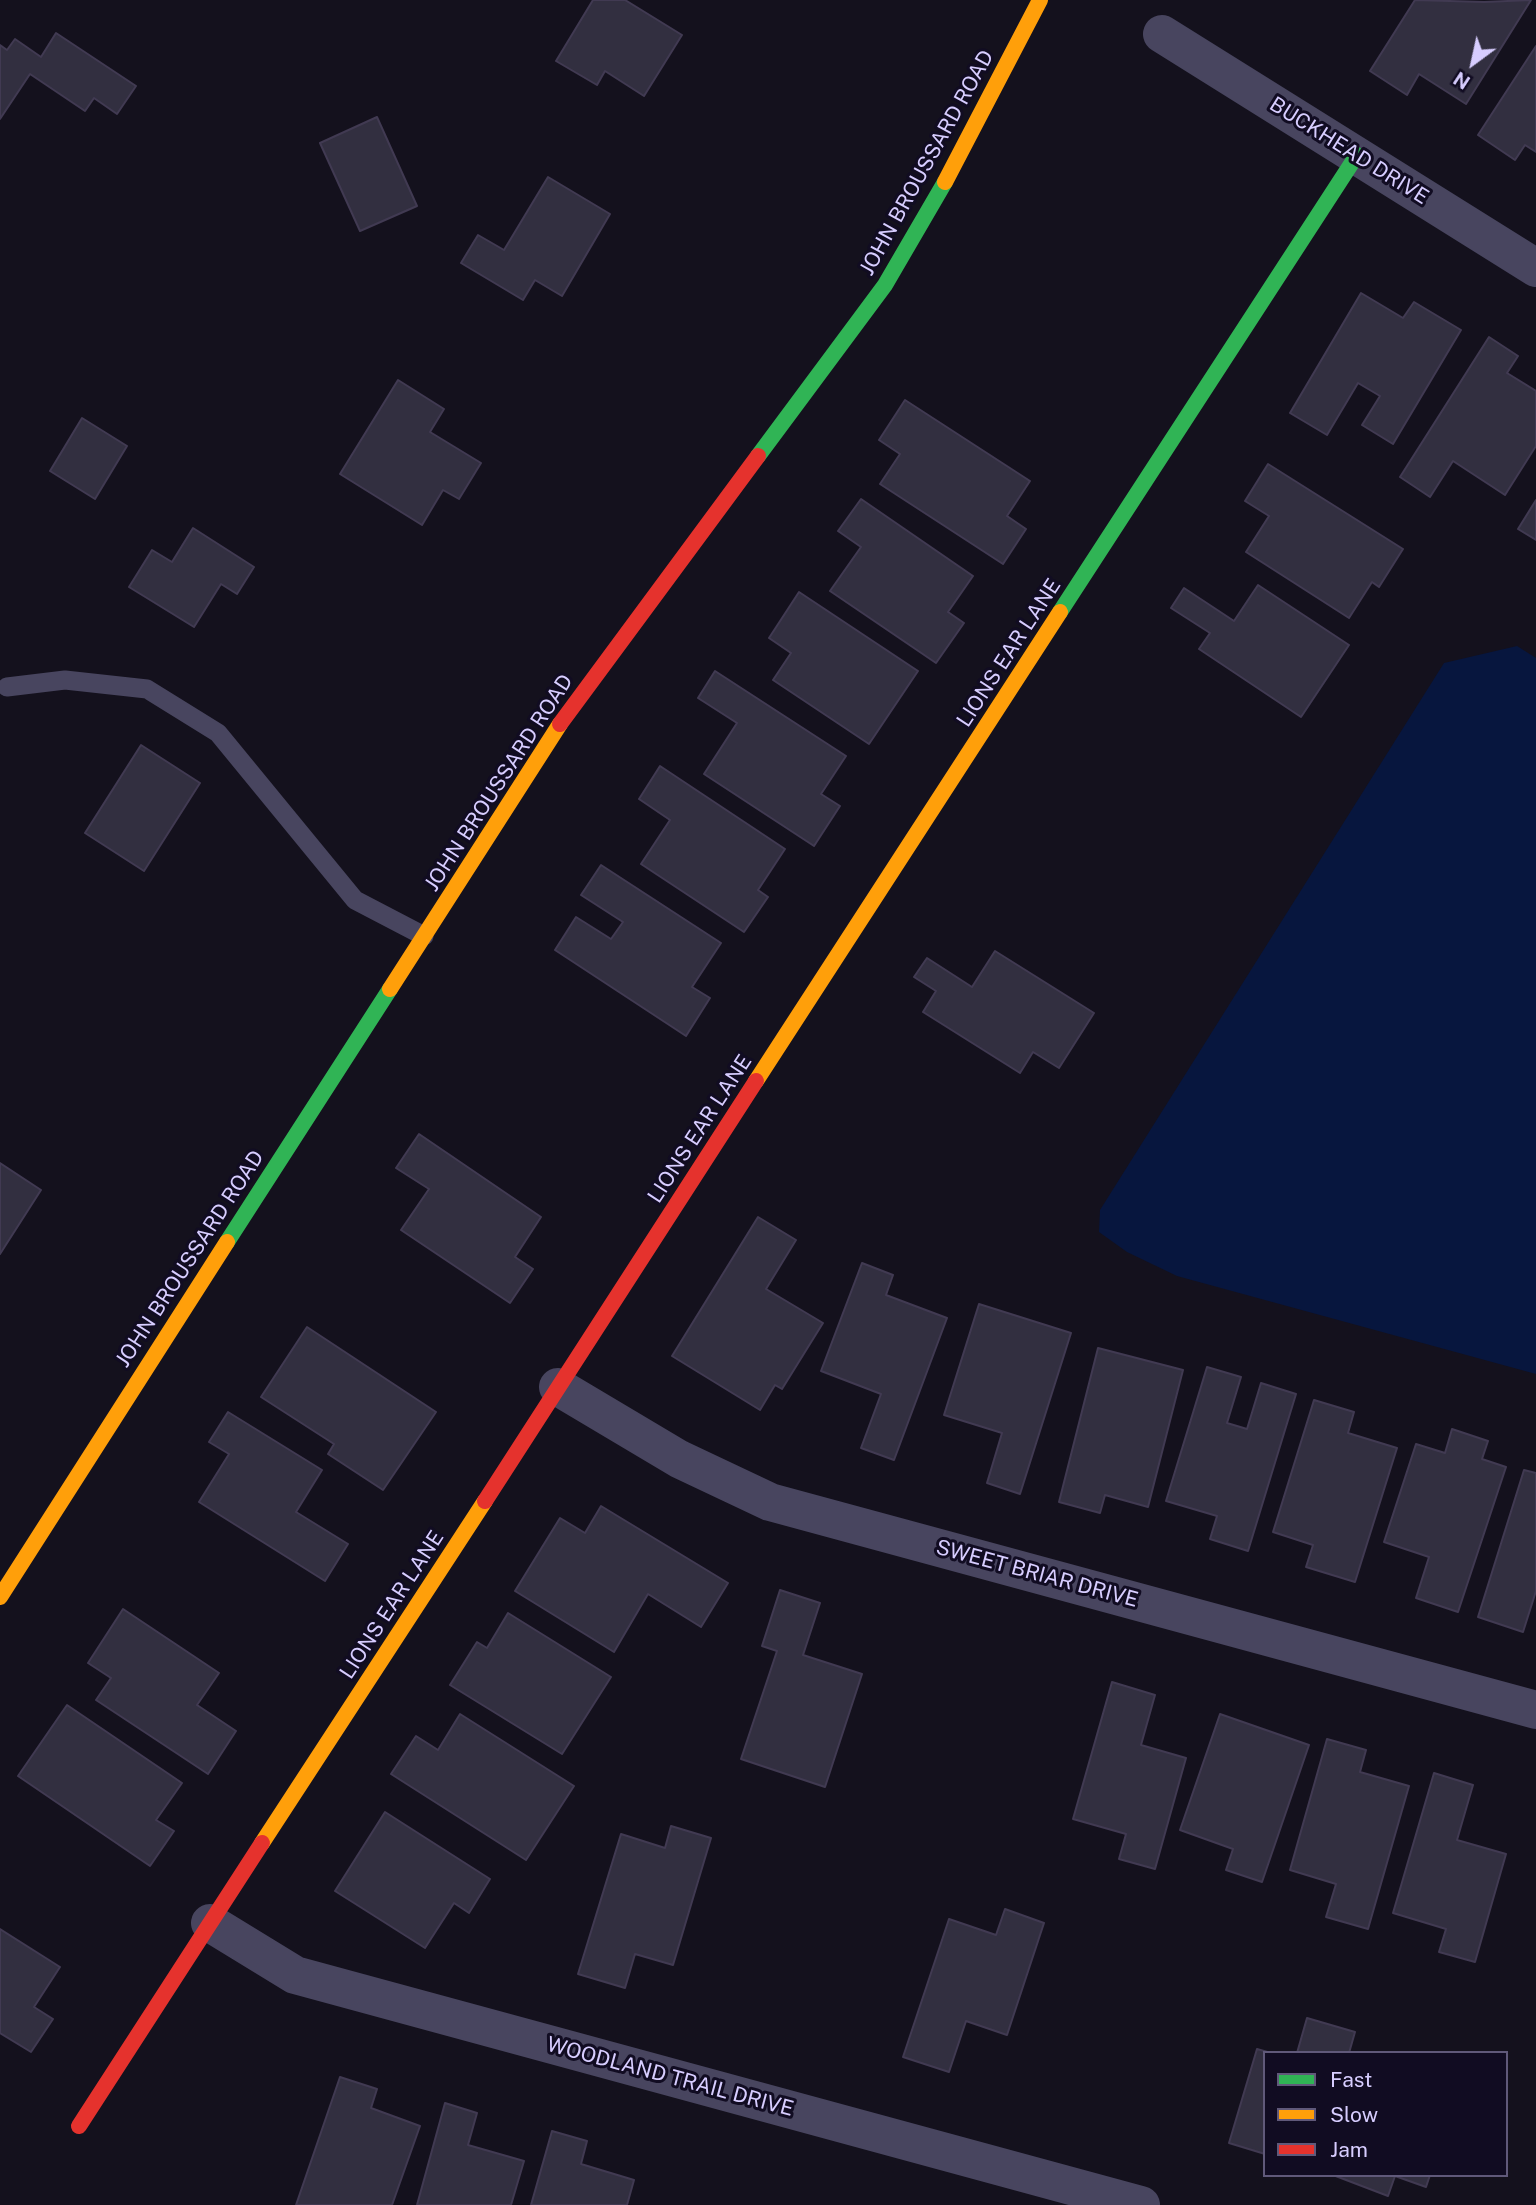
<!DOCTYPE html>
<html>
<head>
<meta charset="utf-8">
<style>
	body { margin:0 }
	#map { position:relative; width:1536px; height:2205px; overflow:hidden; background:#14111d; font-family:"Public Sans",sans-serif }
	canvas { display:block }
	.legend { position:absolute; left:1263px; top:2051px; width:245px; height:126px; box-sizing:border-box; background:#110c22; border:2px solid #60597a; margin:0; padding:9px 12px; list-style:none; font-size:21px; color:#d7cdff }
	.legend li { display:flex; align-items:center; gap:14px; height:35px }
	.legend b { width:35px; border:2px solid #60597a }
	.north { position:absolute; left:1438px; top:28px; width:70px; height:70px; -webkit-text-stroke:5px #110c22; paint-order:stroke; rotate:213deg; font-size:19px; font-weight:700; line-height:28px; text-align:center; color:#d7cdff }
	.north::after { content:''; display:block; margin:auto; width:24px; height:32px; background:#d7cdff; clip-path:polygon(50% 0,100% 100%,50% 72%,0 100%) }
</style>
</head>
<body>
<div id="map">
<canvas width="1536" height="2205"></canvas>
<ul class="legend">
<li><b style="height:9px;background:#30b455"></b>Fast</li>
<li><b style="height:9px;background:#ff9f0a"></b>Slow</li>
<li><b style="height:9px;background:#e5322d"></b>Jam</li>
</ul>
<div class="north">N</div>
</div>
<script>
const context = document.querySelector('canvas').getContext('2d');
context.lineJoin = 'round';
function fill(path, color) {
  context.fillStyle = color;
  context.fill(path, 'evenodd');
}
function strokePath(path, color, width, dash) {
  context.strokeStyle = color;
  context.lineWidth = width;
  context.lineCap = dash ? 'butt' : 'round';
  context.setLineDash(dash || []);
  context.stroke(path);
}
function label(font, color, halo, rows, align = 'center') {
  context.font = font + ' "Public Sans",sans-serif';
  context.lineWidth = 6;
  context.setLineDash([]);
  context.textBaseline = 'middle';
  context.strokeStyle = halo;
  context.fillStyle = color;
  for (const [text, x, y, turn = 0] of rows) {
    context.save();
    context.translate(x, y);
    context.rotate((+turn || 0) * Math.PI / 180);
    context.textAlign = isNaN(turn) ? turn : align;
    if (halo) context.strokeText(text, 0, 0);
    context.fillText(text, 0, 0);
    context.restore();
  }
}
fill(new Path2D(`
	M1517,646L1536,658V1374L1177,1276L1127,1252L1099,1232L1100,1210L1444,663Z`), '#07163e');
const building = new Path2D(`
	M593,0H625L682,35L644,96L605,71L597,85L556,61Z
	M1415,0L1484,2L1531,0L1466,104L1419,74L1407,95L1370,71Z
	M56,33L136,86L117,114L94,98L85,111L30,74L0,119V45L7,50L15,39L41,57Z
	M1536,46V152L1525,145L1515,160L1478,135Z
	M377,117L417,206L360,231L320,143Z
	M548,177L610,214L562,296L535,280L523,300L461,263L478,235L504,250Z
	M1361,293L1403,318L1414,302L1461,330L1393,444L1362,425L1380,396L1358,383L1327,435L1290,413Z
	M1489,337L1518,356L1507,373L1536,391V446L1505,495L1453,461L1430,497L1400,477Z
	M398,380L444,409L430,432L481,463L459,499L443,490L422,525L340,474Z
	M905,400L1030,481L1007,516L1026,529L1003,564L880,484L900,454L879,440Z
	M82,418L127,446L95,499L50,471Z
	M1268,464L1403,549L1379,587L1372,582L1349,618L1246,552L1269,516L1245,501Z
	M861,499L973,576L948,612L964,623L936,663L830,591L861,547L838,531Z
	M1536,500V540L1518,529Z
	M193,528L254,567L237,594L221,584L194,627L129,587L152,550L172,562Z
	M1258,585L1349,645L1301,717L1199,649L1210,633L1171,608L1184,588L1234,621Z
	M799,592L918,671L869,744L773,680L791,653L769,638Z
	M715,671L846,756L821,794L840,806L814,846L704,774L737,723L698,698Z
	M141,745L200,783L144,871L85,833Z
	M660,766L785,849L758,890L768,897L744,932L641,864L670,820L639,799Z
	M601,865L721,943L692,987L710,998L686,1036L555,950L576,917L611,939L623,922L581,895Z
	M995,951L1094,1013L1059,1068L1033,1052L1020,1073L923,1012L936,991L914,977L927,958L972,987Z
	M419,1134L541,1217L515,1257L533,1269L510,1303L401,1230L429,1189L396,1168Z
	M0,1163L41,1190L0,1254Z
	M758,1217L796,1240L766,1289L823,1323L782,1389L775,1385L760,1410L672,1356Z
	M862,1263L893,1275L886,1295L947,1318L894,1460L861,1448L881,1394L821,1371Z
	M979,1304L1071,1333L1020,1494L987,1483L1002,1433L944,1415Z
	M307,1327L436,1412L383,1490L328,1454L334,1444L261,1397Z
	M1098,1348L1183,1370L1148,1507L1105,1495L1100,1513L1059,1502Z
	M1207,1367L1241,1377L1227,1423L1247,1429L1261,1383L1296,1394L1248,1551L1210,1539L1217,1516L1166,1501Z
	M1314,1400L1354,1412L1348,1433L1397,1448L1355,1582L1306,1567L1313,1545L1273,1532Z
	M228,1412L322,1470L296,1512L348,1544L325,1581L199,1502L229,1454L209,1442Z
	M1452,1429L1488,1441L1482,1459L1506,1467L1458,1612L1416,1598L1429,1557L1384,1542L1416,1444L1445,1453Z
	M1524,1470L1536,1473V1591L1523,1632L1478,1617Z
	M601,1506L728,1583L701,1627L648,1594L614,1652L515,1591L560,1518L585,1533Z
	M780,1590L820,1603L803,1655L862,1674L825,1787L741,1759L777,1651L762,1646Z
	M123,1609L219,1673L197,1705L236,1731L208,1774L96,1700L111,1678L88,1663Z
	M508,1613L611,1677L562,1754L450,1685L477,1642L487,1648Z
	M1112,1682L1155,1695L1141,1745L1186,1758L1155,1869L1119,1859L1126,1834L1073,1819Z
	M67,1705L182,1783L156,1820L174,1831L150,1866L18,1776Z
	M460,1714L574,1786L526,1860L391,1774L416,1736L438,1750Z
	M1220,1714L1309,1745L1262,1882L1226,1870L1233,1849L1180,1830Z
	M1327,1739L1366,1750L1360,1772L1409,1786L1368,1929L1326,1917L1336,1884L1290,1870Z
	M1434,1773L1473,1785L1457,1840L1506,1854L1475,1962L1439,1952L1446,1929L1393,1913Z
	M385,1812L490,1879L469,1913L454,1903L425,1948L335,1891Z
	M671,1826L711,1838L673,1965L635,1954L625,1988L578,1974L621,1834L665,1848Z
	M1005,1909L1044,1923L1007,2035L966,2021L949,2072L903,2057L949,1919L996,1935Z
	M0,1929L60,1967L34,2007L53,2019L31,2052L0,2033Z
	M1307,2018L1355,2032L1349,2053H1297Z
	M1257,2049L1271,2053H1265V2154L1229,2143Z
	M340,2077L377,2089L371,2108L420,2126L392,2205H296Z
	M445,2103L477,2113L468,2145L524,2161L511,2205H417Z
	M552,2131L587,2141L581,2164L634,2180L627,2205H531Z
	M1333,2175H1430L1426,2187L1395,2176L1388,2196Z`);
fill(building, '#322f40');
strokePath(building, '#413a52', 2);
strokePath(new Path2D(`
	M7,687L65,680L147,689L218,733L355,900L424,936`), '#48455f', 19);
strokePath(new Path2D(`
	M1162,34L1536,268
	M558,1387L679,1459L770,1502L1536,1710
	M210,1923L295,1975L1141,2205`), '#48455f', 38);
strokePath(new Path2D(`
	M758,456L885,285L945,182
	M1060,612L1357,155
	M227,1242L390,989`), '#30b455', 16);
strokePath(new Path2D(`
	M945,182L1040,0
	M390,989L560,724
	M756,1081L1060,612
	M0,1597L227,1242
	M262,1843L485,1501`), '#ff9f0a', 16);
strokePath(new Path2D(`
	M560,724L758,456
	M485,1501L756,1081
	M79,2126L262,1843`), '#e5322d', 16);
label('21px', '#d7cdff', '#110c22', [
	["BUCKHEAD DRIVE",1349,151,32],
	["JOHN BROUSSARD ROAD",927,163,-61],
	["LIONS EAR LANE",1009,653,-57],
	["JOHN BROUSSARD ROAD",499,783,-57],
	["LIONS EAR LANE",700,1129,-57],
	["JOHN BROUSSARD ROAD",190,1259,-57],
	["SWEET BRIAR DRIVE",1037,1574,15],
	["LIONS EAR LANE",392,1605,-57],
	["WOODLAND TRAIL DRIVE",670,2077,15]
]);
</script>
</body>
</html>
